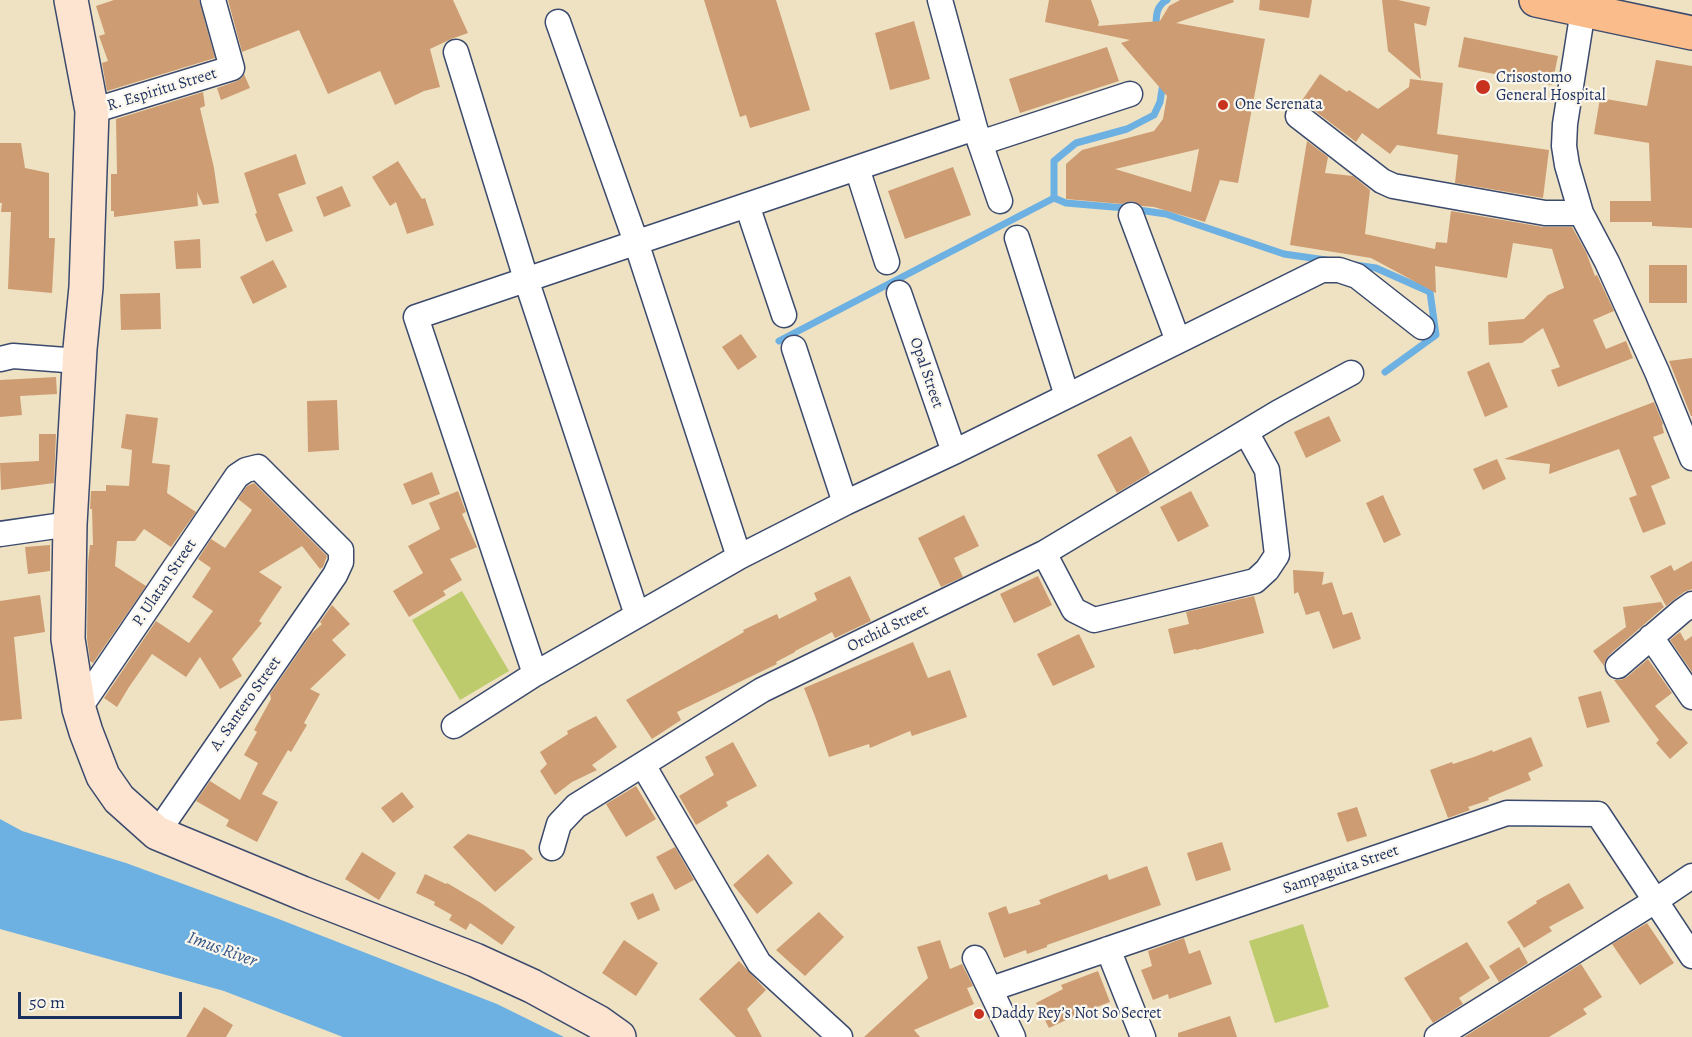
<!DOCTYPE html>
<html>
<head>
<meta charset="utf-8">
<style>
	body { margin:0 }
	#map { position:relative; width:1692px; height:1037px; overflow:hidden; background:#eee2c3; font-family:Alegreya,serif }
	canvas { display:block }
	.scale { position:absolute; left:18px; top:992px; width:164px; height:27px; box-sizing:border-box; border:3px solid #1b2f5e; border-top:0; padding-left:8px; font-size:18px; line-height:21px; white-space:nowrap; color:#1b2f5e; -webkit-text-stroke:4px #fbf7ec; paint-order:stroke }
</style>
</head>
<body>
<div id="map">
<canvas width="1692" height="1037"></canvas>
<div class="scale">50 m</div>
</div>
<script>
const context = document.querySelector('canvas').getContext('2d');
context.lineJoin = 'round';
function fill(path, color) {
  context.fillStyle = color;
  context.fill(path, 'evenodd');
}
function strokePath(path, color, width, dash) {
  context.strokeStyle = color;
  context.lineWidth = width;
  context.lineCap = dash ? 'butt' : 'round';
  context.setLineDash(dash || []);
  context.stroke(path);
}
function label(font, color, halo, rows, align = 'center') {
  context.font = font + ' Alegreya,serif';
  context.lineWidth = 4.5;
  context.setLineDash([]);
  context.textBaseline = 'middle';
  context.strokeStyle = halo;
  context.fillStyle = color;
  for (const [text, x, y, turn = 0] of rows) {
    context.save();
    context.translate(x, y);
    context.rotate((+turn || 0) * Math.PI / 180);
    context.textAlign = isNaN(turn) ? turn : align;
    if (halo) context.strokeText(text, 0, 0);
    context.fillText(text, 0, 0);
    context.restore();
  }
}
fill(new Path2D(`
	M462,591L509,671L460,700L412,620Z
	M1303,924L1329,1007L1275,1023L1249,941Z`), '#bdcb6d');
fill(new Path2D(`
	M0,819L22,831L126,863L276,918L497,1004L564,1037H343L224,991L0,929Z`), '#6db0e2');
strokePath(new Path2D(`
	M1156,28C1156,16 1156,6 1167,0
	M1163,83L1160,102L1154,115L1127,129L1076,143L1054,161V198L1066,203L1125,208L1166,214L1284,254L1326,260
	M1355,265L1376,268L1430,292L1436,335L1385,372
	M779,341L1054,198`), '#6db0e2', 7);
fill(new Path2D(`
	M114,0H199L215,58L107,91L102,63L108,61L99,36L105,34L96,6Z
	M228,0H453L468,33L451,39L430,49L440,87L424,91L395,105L380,71L328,94L299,30L242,52Z
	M704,0H776L810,110L750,128L746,115L740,117Z
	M1049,0H1091L1099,22L1098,26L1160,21L1169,6L1180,0H1233L1234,2L1176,23L1265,39L1238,183L1220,180L1205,222L1154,207L1142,206L1133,201L1127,202L1122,204L1066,199V164L1082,150L1154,131L1163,119L1167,96L1121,43L1130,40L1045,22ZM1199,149L1191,192L1115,169Z
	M1260,0H1312L1309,18L1259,10Z
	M1382,0H1398L1430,7L1426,26L1414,23L1421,79L1388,51Z
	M914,21L930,79L890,90L875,33Z
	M1464,37L1558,56L1552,85L1458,67Z
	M1107,47L1119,81L1020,113L1009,79Z
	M1656,60L1692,66V228L1652,226V222H1610V201H1651L1649,143L1594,134L1600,98L1647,106Z
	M244,74L250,88L221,100L217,88L237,81L242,78Z
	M1320,74L1347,92L1349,90L1378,109L1409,87L1410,79L1443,83L1437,134L1549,150L1543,198L1455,183L1458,155L1397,145L1390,154L1362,133L1356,142L1307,105L1301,102Z
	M203,92L205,106L200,108L214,168L219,203L203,205L197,192L198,206L114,217V211H111V174H117L116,119Z
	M1307,141L1328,157L1325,173L1353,176L1370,190L1365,234L1435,249L1436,242L1447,243L1451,211L1543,227H1572L1586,252L1595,276L1597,275L1614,311L1593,320L1606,349L1626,341L1633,358L1558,387L1551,370L1560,367L1543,328L1522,343L1489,345L1488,322L1524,319L1548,295L1564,288L1552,249L1513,243L1507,278L1435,266L1436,293L1371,258L1290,245Z
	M0,143H21L25,168L49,173V238H55L52,293L8,289L11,212H1L2,203H0Z
	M296,154L306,184L278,194L293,231L266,242L255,214L257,213L244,173Z
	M398,161L422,199L425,198L434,225L407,234L396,202L390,206L372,177Z
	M953,167L971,215L905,239L888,191Z
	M342,186L351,206L324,217L316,197Z
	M200,239L201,268L176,269L174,241Z
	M273,260L287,287L253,304L240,277Z
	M1649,265H1687V303H1649Z
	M160,293L161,329L121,330L120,294Z
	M741,334L757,357L738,370L722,347Z
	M1692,358V416H1691L1669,361Z
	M1489,362L1508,407L1485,417L1467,372Z
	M56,377L57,394L20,396L22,415L0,417V380Z
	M337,400L339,450L308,452L307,401Z
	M1654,402L1663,424L1662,425L1664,433L1653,437L1670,478L1651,486L1666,524L1643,533L1629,498L1637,495L1619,449L1549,474L1550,464L1504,459Z
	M126,414L158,418L152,463L170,465L167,493L196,512L171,547L144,529L135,541H117L115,566L146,586L93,663L90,661L87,638L88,562L90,545H93L92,509H90L91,491H106V485L129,486L132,450L121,448Z
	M1329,416L1341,441L1306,458L1294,432Z
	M39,434H56L54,483L1,490L0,463L39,461Z
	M1131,436L1150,473L1117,493L1097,455Z
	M1497,459L1506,479L1483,490L1473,469Z
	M432,472L440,494L412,505L403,484Z
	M254,483L327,556L323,567L320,569L302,546L259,572L282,587L259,621L262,623L232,659L242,676L220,689L200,657L186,677L152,654L129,687L117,707L104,698L156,621L189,643L213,611L192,597L211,568L198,559L211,539L225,548L252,510L238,499L247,486Z
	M458,491L466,512L462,514L477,547L450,559L462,580L443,591L446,595L409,617L393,591L423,573L408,546L440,529L429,503Z
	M1191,491L1209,526L1178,542L1160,507Z
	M1383,495L1401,535L1384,543L1366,503Z
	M964,515L979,546L954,558L963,577L941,587L918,538Z
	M50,545V571L28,574L25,547Z
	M1692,561V589L1684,592L1666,606L1650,576L1671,565L1674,571Z
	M1293,570L1324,572L1322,585L1332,582L1343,615L1352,612L1361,639L1333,649L1319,611L1306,615L1298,592L1294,594Z
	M850,576L871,621L835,638L832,632L795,651V652L776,662L777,664L677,712L681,720L652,739L626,700L744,632L743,630L777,614L779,619L817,600L814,593Z
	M1038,576L1052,605L1014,623L1000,594Z
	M40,595L45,632L14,637L22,719L0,721V601Z
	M1254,596L1264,633L1196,650V649L1174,654L1168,629L1189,624L1186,612Z
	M1661,602L1664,607L1609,655L1605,661L1604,666L1593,651L1626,627L1623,607Z
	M332,605L350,624L332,640L346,655L310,689L320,694L304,723L307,725L291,752L288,750L262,794L278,802L257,842L226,826L229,820L196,801L210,781L240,800L258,763L244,755L257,732L254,730L271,699L270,694L312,633L322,624L320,622Z
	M1680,632L1685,641L1692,636V672L1670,640Z
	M1079,634L1095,667L1053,686L1037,654Z
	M913,642L928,678L950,670L967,717L912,736L910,731L870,748L869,744L829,757L816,719L804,688Z
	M1648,659L1672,693L1655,706L1688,743L1670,759L1656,743L1659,740L1614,680H1621L1627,677Z
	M1601,691L1610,722L1587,728L1578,697Z
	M596,716L617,747L592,765L597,770L572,782L555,795L540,771L547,764L540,752L568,734L567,731Z
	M1531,737L1543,766L1528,773L1531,780L1488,798L1489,800L1468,807L1470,810L1448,818L1430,770L1452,762L1453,764L1474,757L1492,750L1493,752Z
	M733,742L757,786L726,802L728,806L696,825L679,796L714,775L705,757Z
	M636,786L656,819L626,837L606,804Z
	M402,792L414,807L393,823L381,808Z
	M1357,807L1367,836L1347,842L1337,813Z
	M468,834L524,850L533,859L495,892L453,847Z
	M1222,842L1231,870L1196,881L1187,853Z
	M675,847L694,880L675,890L656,857Z
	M362,852L396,873L379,900L345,879Z
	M768,854L793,883L757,914L733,885Z
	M1147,866L1161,905L1047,945V947L1027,954L1026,950L1004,958L988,913L1006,906L1009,914L1041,904L1039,900L1107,874L1109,880Z
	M425,874L446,884L447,883L481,903L515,927L502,945L470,923L466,930L449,920L452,915L434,905L435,902L416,893Z
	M1569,883L1584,908L1549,927L1552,931L1524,948L1507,922L1537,903L1536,901Z
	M653,893L660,910L638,920L630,903Z
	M819,912L844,937L805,976L776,950Z
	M1647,923L1674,963L1640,985L1612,944Z
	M1184,938L1189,954L1200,950L1212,984L1169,999L1168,994L1153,1000L1141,970L1152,966L1148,951Z
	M624,940L658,963L636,996L602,973Z
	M940,940L950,969L962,964L973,986L967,988L974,1004L914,1030L920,1037H864L928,978L917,947Z
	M1467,942L1490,978L1459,998L1463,1004L1433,1023L1404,978Z
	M1519,947L1528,963L1499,982L1489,966Z
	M739,961L766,990L747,1009L762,1037H736L699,999Z
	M1581,964L1602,997L1583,1009L1587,1014L1549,1037H1464Z
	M1098,971L1110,1002L1081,1013L1049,1028L1036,1003L1063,989L1061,985Z
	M204,1007L233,1025L226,1037H186Z
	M1230,1016L1237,1037H1178V1033Z`), '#ce9c72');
const minor = new Path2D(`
	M940,0L975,128L1000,201
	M1583,10L1565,124L1564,146L1567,165L1581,213L1607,262L1657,372L1692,458
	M558,22L636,242L739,557
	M456,52L526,279L637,615
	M92,111L232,68L213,0
	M1298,116L1382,181L1393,186L1545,213H1581
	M980,143L1130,94
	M857,168L887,262
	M747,205L784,315
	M1131,215L1178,341
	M1017,238L1067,396
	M899,293L954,452
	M794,348L845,503
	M0,359L13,356L79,361
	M0,534L70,524
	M1044,553L1074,610L1094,620L1255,581L1267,570L1277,555L1267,470L1246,432
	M1651,637L1692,697
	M1618,666L1682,611L1692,604
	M535,674L416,317L975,128
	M79,709L237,476L246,470L258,467L341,550V562L335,575L157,833
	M454,726L535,674L739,557L845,503L954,452L1322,270H1339L1357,276L1422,327
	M643,765L759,963L840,1037
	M552,848L559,824L576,806L762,690L1044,553L1279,412L1351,373
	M1108,949L1143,1037
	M975,958L1013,1037
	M991,989L1507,813L1598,814L1692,956
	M1437,1037L1655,901L1692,876`);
const secondary = new Path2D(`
	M71,0L92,111L86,287L80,349L70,524L68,639L79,709L86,732L103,776L119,799L157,833L302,893L475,960L532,986L598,1022L619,1037`);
const primary = new Path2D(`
	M1536,0L1692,33`);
strokePath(minor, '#3b4a6d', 27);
strokePath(secondary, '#3b4a6d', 36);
strokePath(primary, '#3b4a6d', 36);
strokePath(minor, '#fff', 24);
strokePath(secondary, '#fde4d0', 33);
strokePath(primary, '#f9bc8a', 33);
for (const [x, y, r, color] of [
	[1483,87,8,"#c8321e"],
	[1223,105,6,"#c8321e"],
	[979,1014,6,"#c8321e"]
]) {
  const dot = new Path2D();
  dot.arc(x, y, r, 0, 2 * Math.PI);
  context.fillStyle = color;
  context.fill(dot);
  strokePath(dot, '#fbf7ec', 2);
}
label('16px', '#1b2f5e', '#fbf7ec', [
	["Crisostomo",1496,78],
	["General Hospital",1496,96],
	["One Serenata",1235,105],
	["Daddy Rey’s Not So Secret",991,1014]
], 'left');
label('16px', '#1b2f5e', '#fbf7ec', [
	["R. Espiritu Street",162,90,-17],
	["Opal Street",926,373,71],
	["P. Ulatan Street",165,583,-56],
	["Orchid Street",888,629,-26],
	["A. Santero Street",246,704,-55],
	["Sampaguita Street",1341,870,-19]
]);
label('italic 18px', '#345686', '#fbf7ec', [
	["Imus River",222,950,20]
]);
</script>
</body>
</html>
